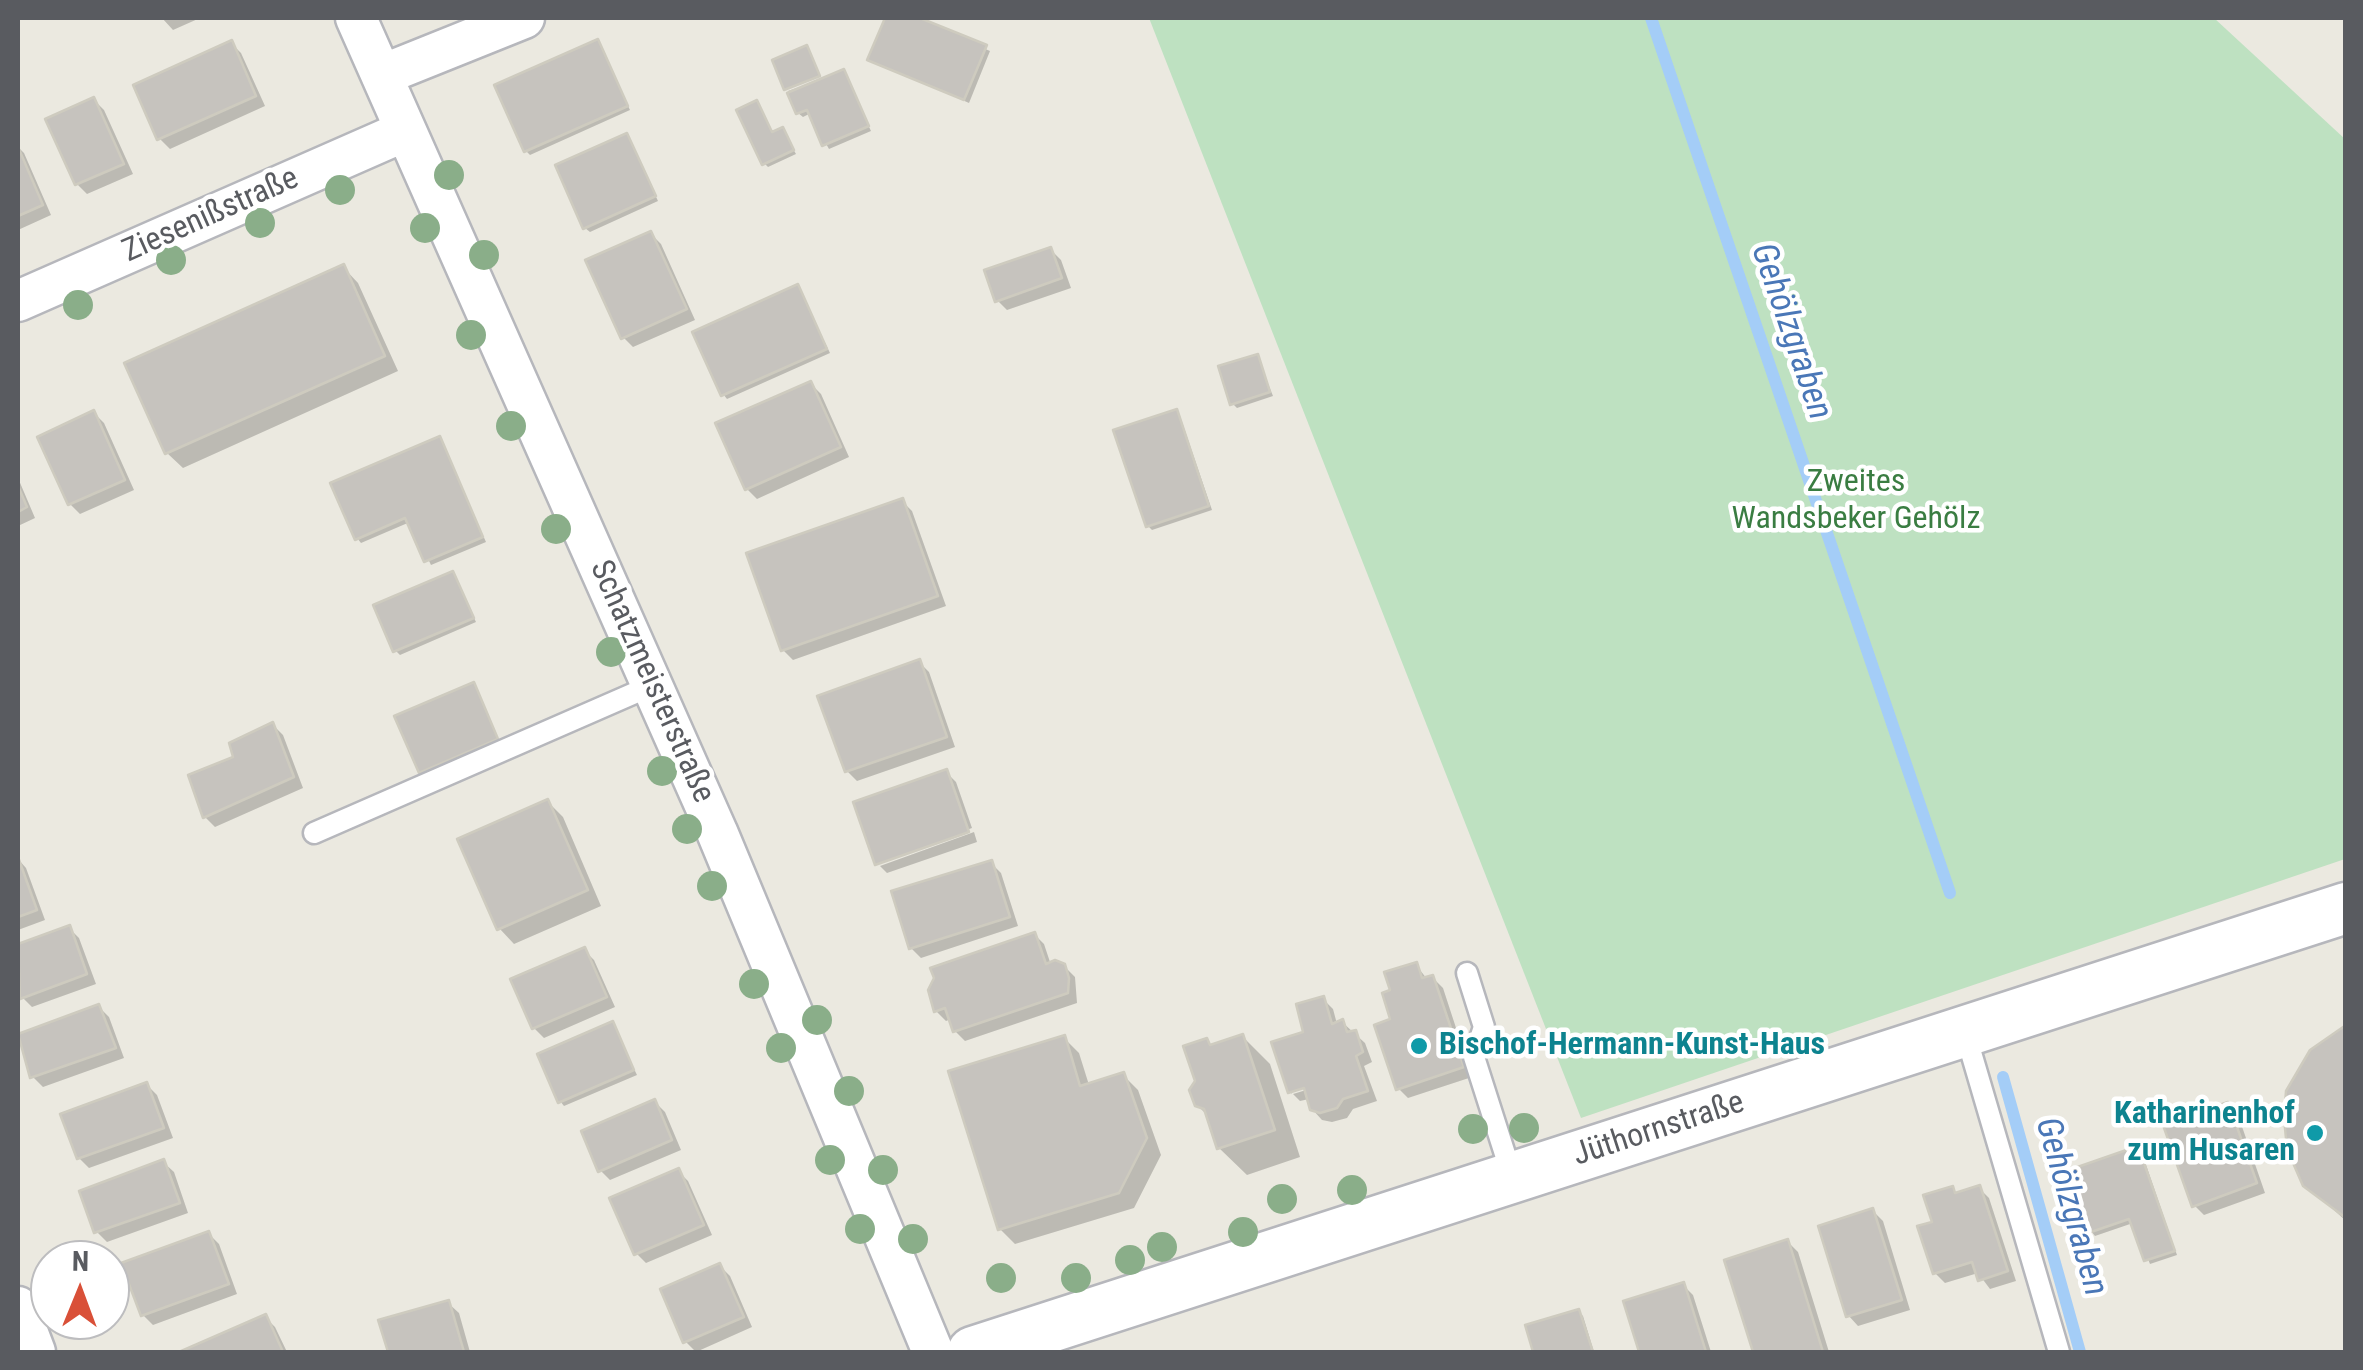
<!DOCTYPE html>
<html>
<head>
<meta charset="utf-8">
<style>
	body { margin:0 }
	#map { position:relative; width:2363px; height:1370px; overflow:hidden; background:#ebe9e0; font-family:"Roboto Condensed",sans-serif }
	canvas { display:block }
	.frame { position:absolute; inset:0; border:20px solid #595b60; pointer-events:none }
	.north { position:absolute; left:30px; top:1240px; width:100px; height:100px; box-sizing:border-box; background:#fff; border:2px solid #bdbdbf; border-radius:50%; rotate:1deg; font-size:28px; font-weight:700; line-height:40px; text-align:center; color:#595b60 }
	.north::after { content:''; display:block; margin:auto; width:35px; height:45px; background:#d95038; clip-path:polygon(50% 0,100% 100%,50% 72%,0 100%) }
</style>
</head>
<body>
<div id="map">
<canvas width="2363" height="1370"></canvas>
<div class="frame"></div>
<div class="north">N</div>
</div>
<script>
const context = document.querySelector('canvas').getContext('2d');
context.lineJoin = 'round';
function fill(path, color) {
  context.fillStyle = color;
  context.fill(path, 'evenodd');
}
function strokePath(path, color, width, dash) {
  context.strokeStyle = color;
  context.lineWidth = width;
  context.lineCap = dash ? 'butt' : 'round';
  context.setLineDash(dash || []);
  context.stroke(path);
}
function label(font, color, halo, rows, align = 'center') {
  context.font = font + ' "Roboto Condensed",sans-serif';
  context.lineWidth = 9;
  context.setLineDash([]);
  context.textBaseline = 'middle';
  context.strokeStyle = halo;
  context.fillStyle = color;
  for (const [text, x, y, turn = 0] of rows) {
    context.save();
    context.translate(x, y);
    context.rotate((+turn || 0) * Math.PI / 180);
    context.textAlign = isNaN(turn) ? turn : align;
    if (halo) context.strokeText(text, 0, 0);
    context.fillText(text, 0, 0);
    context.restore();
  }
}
fill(new Path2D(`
	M1149,18H2214L2345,139V859L1581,1118Z`), '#bee1c1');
fill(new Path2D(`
	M162,18H200L173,30Z
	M888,18H913L990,51L969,103L870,59Z
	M597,42L630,110L530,155L526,151Z
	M231,43L241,53L265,106L170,149L160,139Z
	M843,72L871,131L829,149L809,114L803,117L798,113L788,91Z
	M94,100L104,110L133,174L87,194L77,184Z
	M756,103L773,134L782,130L796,154L768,167L764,163Z
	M627,136L658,201L590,232L585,228Z
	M18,147L24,153L51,215L18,230Z
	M651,234L661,244L695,320L633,347L623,337Z
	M1051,250L1061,260L1071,288L1007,310L997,300Z
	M343,267L358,283L398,371L183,468L167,453Z
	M798,287L830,353L727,399L723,394Z
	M1257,356L1273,396L1237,408L1232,403Z
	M811,384L821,394L849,457L757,499L747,489Z
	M1176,412L1180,416L1212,510L1152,530L1148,526Z
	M94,413L104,423L134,490L80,514L70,504Z
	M439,439L486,542L431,565L410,522L361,543L357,538Z
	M18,478L35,518L18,526Z
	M902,501L912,511L946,606L793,660L783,650Z
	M453,574L476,622L400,655L395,650Z
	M919,662L929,672L955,747L857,781L847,771Z
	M473,685L501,744L425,776L421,772Z
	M273,725L283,735L303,788L215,827L205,817L236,759Z
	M946,772L956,782L972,828L879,861V865L856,804Z
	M548,802L563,817L601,906L514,944L499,928Z
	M974,832L977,842L887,873L880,866Z
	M18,859L26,868L45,920L18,930Z
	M991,863L1001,873L1018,926L921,958L911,948Z
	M69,928L79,938L96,984L32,1007L22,997L18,985V947Z
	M1034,934L1044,944L1051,965L1064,966L1075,977L1077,1003L965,1041L955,1031L951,1019L946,1021L936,1011Z
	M584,950L594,960L615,1007L544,1038L534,1028Z
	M1416,965L1427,979L1433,978L1443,988L1472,1077L1408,1098L1398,1088L1393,992Z
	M1323,999L1333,1009L1337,1024L1342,1022L1365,1043L1372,1062L1364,1066L1377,1101L1353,1109L1347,1118L1332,1122L1322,1120L1312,1109L1309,1099L1300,1101L1293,1094L1316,1087L1292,1089V1094L1290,1091L1306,1033Z
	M99,1007L109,1017L124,1058L43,1087L33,1077L18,1036Z
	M612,1024L637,1075L564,1106L560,1101Z
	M2346,1028V1221L2305,1184Z
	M1243,1037L1270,1064L1300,1157L1247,1175L1219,1148L1209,1117L1197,1105L1198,1081L1206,1040L1213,1047Z
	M1064,1038L1079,1053L1089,1085L1123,1075L1138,1090L1161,1155L1134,1208L1015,1244L1000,1229Z
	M147,1085L157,1095L173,1138L89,1168L79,1158Z
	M655,1102L665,1112L681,1150L610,1180L600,1170Z
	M2228,1105L2238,1115L2265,1193L2204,1215L2194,1205Z
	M2137,1149L2142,1153L2177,1255L2150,1264L2133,1223L2095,1236L2091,1231Z
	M163,1162L174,1172L188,1213L107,1242L97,1232Z
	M678,1171L688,1181L712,1235L646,1263L636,1253Z
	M1979,1188L1989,1198L2016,1281L1990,1289L1978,1273L1945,1283L1935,1273V1223L1952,1189L1958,1194Z
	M1873,1211L1883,1221L1910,1310L1858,1326L1848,1315Z
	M209,1234L219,1244L237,1294L153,1325L143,1315Z
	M1788,1242L1798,1252L1829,1352H1756L1727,1261Z
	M720,1266L730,1276L752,1327L696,1352L686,1342Z
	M1683,1285L1693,1295L1711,1352H1641L1626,1303Z
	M448,1303L459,1313L470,1352H390L382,1321Z
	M1578,1311L1583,1316L1594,1352H1536L1528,1327Z
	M265,1317L275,1327L287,1352H185Z`), '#0003');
strokePath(new Path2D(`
	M1651,18L1950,893
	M2003,1077L2080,1352`), '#a4cdf7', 12);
const building = new Path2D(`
	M885,18H920L987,45L964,100L867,60Z
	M598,39L628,106L524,152L494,85Z
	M232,40L256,96L157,140L133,85Z
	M807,45L820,76L784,90L772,60Z
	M844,69L869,126L822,146L807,110L796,114L787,93Z
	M94,97L124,164L75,185L45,119Z
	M757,100L772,132L783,127L794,150L762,165L736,110Z
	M627,133L656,196L583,229L555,165Z
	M18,147L43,205L18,216Z
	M651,231L687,309L621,339L585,260Z
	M1051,247L1062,278L995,302L984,270Z
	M344,264L385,356L165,454L124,363Z
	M798,284L827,349L721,396L692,332Z
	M1258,354L1270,392L1230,405L1218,366Z
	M811,381L841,447L745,490L715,423Z
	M1177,409L1209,506L1146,527L1113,430Z
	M94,410L125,480L68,505L37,437Z
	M440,436L483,537L424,562L405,518L355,540L330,483Z
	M18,486L27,507L18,512Z
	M903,498L938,596L781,651L746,553Z
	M453,571L474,618L393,652L373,605Z
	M920,659L947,737L845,772L817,696Z
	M474,682L498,739L419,773L394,716Z
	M273,722L294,777L203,818L188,775L233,757L229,743Z
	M947,769L969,832L875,865L853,802Z
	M548,799L588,890L497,930L457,839Z
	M18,857L37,910L18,917Z
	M992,860L1010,917L909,949L891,891Z
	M70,925L87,974L20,999L18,944Z
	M1035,932L1046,964L1055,960L1065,964L1069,978L1068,993L953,1032L945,1008L934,1012L928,990L934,978L930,968Z
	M585,947L607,997L532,1029L510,979Z
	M1417,962L1422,978L1433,975L1464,1067L1396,1090L1374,1025L1390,1019L1382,993L1390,990L1384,972Z
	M1324,996L1332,1024L1343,1019L1347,1032L1356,1030L1363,1052L1356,1056L1368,1091L1343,1099L1337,1108L1320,1113L1310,1110L1304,1088L1288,1093L1271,1042L1303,1032L1296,1004Z
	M99,1004L116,1048L30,1078L18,1034Z
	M613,1021L634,1070L558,1103L537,1054Z
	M2346,1025V1218L2303,1186L2287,1149L2284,1118L2286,1091L2310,1050Z
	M1243,1034L1275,1130L1217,1149L1204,1109L1195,1106L1189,1090L1195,1081L1183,1046L1207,1038L1210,1045Z
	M1065,1035L1080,1086L1124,1072L1147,1138L1119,1193L998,1230L948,1071Z
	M147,1082L164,1128L77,1159L60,1114Z
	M655,1099L672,1140L598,1172L581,1131Z
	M2228,1102L2257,1183L2192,1207L2163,1125Z
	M2138,1146L2175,1251L2144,1261L2129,1219L2088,1233L2066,1171Z
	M164,1159L180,1203L94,1233L79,1191Z
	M679,1168L704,1225L634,1255L609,1198Z
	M1980,1185L2008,1271L1978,1281L1972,1262L1933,1274L1917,1226L1932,1222L1923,1195L1953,1186L1955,1193Z
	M1873,1208L1902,1300L1846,1317L1818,1226Z
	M209,1231L229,1284L141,1316L121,1263Z
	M1788,1239L1823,1352H1753L1724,1260Z
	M720,1263L744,1317L683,1343L660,1289Z
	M1684,1282L1706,1352H1639L1623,1301Z
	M449,1300L464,1352H388L378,1320Z
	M1579,1309L1593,1352H1533L1525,1325Z
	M266,1314L283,1352H179Z`);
fill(building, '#c6c3be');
strokePath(building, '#cecbbf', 2.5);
const service = new Path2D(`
	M314,833L653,685
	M1467,973L1484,1027L1474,1057L1512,1176
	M1965,1032L2059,1352`);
const minor = new Path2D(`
	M356,18L717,832L933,1352
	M382,75L524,18
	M18,301L405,131
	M18,1307L35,1352`);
const tertiary = new Path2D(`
	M973,1352L2346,908`);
strokePath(service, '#b6b7bc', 25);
strokePath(minor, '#b6b7bc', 45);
strokePath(tertiary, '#b6b7bc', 55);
strokePath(service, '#fff', 20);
strokePath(minor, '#fff', 40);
strokePath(tertiary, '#fff', 50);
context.fillStyle = '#8aae89';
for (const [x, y] of [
	[449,175],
	[340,190],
	[260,223],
	[425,228],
	[484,255],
	[171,260],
	[78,305],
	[471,335],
	[511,426],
	[556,529],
	[611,652],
	[662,771],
	[687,829],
	[712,886],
	[754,984],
	[817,1020],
	[781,1048],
	[849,1091],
	[1524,1128],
	[1473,1129],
	[830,1160],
	[883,1170],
	[1352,1190],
	[1282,1199],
	[860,1229],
	[1243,1232],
	[913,1239],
	[1162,1247],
	[1130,1260],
	[1001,1278],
	[1076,1278]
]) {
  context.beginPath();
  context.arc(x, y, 15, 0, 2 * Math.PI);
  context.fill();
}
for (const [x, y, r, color] of [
	[1419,1046,10,"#0f9aa8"],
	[2315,1133,10,"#0f9aa8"]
]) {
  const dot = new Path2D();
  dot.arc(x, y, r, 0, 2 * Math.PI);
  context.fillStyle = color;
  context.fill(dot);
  strokePath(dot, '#fff', 4);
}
label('32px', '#595b60', '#fff', [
	["Ziesenißstraße",211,216,-24],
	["Schatzmeisterstraße",651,682,66],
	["Jüthornstraße",1659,1130,-18]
]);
label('32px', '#3a7d42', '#fff', [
	["Zweites",1856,483],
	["Wandsbeker Gehölz",1856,520]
]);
label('bold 32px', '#0d838f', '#fff', [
	["Bischof-Hermann-Kunst-Haus",1439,1046],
	["Katharinenhof",2295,1115,"right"],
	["zum Husaren",2295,1152,"right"]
], 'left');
label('italic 35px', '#4a77b7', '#fff', [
	["Gehölzgraben",1790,332,71],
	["Gehölzgraben",2070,1207,74]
]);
</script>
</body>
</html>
